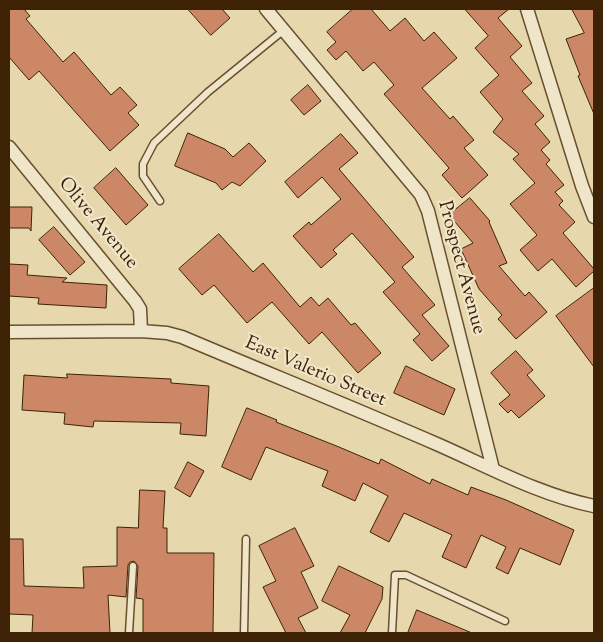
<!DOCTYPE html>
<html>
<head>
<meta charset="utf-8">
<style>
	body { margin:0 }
	#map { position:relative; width:603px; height:642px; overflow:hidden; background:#e6d7ac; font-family:"Sorts Mill Goudy",serif }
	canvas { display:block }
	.frame { position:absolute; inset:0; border:10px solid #3d2206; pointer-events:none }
</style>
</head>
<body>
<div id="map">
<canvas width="603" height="642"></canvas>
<div class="frame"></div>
</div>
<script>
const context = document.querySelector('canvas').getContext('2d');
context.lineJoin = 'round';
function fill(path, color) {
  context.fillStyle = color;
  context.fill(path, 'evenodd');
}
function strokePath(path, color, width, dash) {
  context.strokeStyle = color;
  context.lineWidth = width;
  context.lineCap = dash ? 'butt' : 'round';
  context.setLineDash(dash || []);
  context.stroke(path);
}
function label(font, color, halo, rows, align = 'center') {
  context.font = font + ' "Sorts Mill Goudy",serif';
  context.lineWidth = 4.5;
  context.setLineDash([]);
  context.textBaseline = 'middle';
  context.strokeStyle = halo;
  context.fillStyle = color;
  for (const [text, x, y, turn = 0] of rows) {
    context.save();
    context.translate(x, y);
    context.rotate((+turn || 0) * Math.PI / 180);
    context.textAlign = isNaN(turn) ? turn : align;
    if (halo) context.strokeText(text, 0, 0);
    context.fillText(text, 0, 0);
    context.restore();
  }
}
const building = new Path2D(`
	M9,9H24L30,16L26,19L63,62L74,52L111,95L120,87L137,105L128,113L139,125L110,151L39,71L29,80L9,57Z
	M188,9H222L230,18L211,35Z
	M353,9H371L390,31L405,18L424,41L434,32L457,58L422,88L450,119L453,116L474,140L464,148L488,175L462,198L442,175L449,168L384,94L394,85L374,62L363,71L346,51L336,60L327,50L336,42L327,32Z
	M465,9H509L498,18L522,46L510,57L532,83L522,91L544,116L535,124L550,142L541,150L550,160L546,164L564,185L555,192L563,201L559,205L575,222L563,233L594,269V271L576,287L552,259L538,271L520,250L537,235L510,204L535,183L513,159L519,154L493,132L503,119L480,92L499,75L475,48L488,36Z
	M572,9H594V114L578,76L580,75L566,39L584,33Z
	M308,85L321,101L304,115L291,100Z
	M188,133L225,149L233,157L249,143L266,161L240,186L232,182L222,190L216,183L175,166Z
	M341,134L358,153L339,169L414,257L402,267L435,305L422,315L449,346L432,361L413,340L420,334L383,292L395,282L352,233L333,250L337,254L321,268L293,236L309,222L311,225L341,199L322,177L298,198L285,182Z
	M116,168L148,205L126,225L94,188Z
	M470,198L490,221L489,222L507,263L499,266L525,296L529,292L547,312L516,339L498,319L502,315L479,289L461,249L473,243L449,215Z
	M9,207H32L31,231L29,228H9Z
	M54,227L85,262L70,275L39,240Z
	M219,234L253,272L263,263L300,307L311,297L319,306L328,298L351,325L355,323L381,353L358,373L322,332L309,344L272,302L247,323L214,285L202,295L179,269Z
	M9,264L28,265L27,275L67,278L62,282L107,285L106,308L38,304L39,298L9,296Z
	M594,288V367L556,316Z
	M516,351L533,370L527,375L545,396L519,418L511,410L508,413L499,404L510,395L491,373Z
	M406,366L455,389L444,415L394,393Z
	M67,374L171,379V383L209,386L206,436L180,434L181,423L94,421L93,427L64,424L65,413L22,410L24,375L67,378Z
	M247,408L277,420L276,422L339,447L379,464L381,459L430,484L432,479L468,495L471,487L506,500L574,530L560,565L520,548L508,574L496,568L506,547L481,535L466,568L442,557L452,535L404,513L389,542L370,532L388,496L363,483L355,501L322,486L328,471L266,447L251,480L222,467Z
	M188,462L204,471L190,497L175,488Z
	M140,490L165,491L163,528H167V553H214L213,633H143V599L136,598L138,566L134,561L130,562L128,565L126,597L108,595L110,633H32L33,615L9,614V539H23L24,586L84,588L83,567L117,566V527L138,528Z
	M295,528L314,566L301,572L318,608L298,618L306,633H286L263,587L276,581L259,546Z
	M339,566L383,587L382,599L365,633H340L350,615L322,601Z
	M417,610L472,633H408Z`);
fill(building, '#c86');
strokePath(building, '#3d2206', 1);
const service = new Path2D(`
	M160,201L143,176V164L154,143L208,92L284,30
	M129,633L133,566
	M244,633L246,539
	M392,633L395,575H406L505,621`);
const minor = new Path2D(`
	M266,9L421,195L428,211L493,469
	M527,9L582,186L594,217
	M9,147L135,301L140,309L141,331
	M9,332L141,331L167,333L182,337C267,373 354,408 439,445C489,467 540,495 594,506`);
strokePath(service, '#674f30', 9);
strokePath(minor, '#674f30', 15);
strokePath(service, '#efe5c9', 6);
strokePath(minor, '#efe5c9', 12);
label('19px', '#3d2206', '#efe5c9', [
	["Olive Avenue",97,224,50],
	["Prospect Avenue",460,268,75],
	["East Valerio Street",315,373,23]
]);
</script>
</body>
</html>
